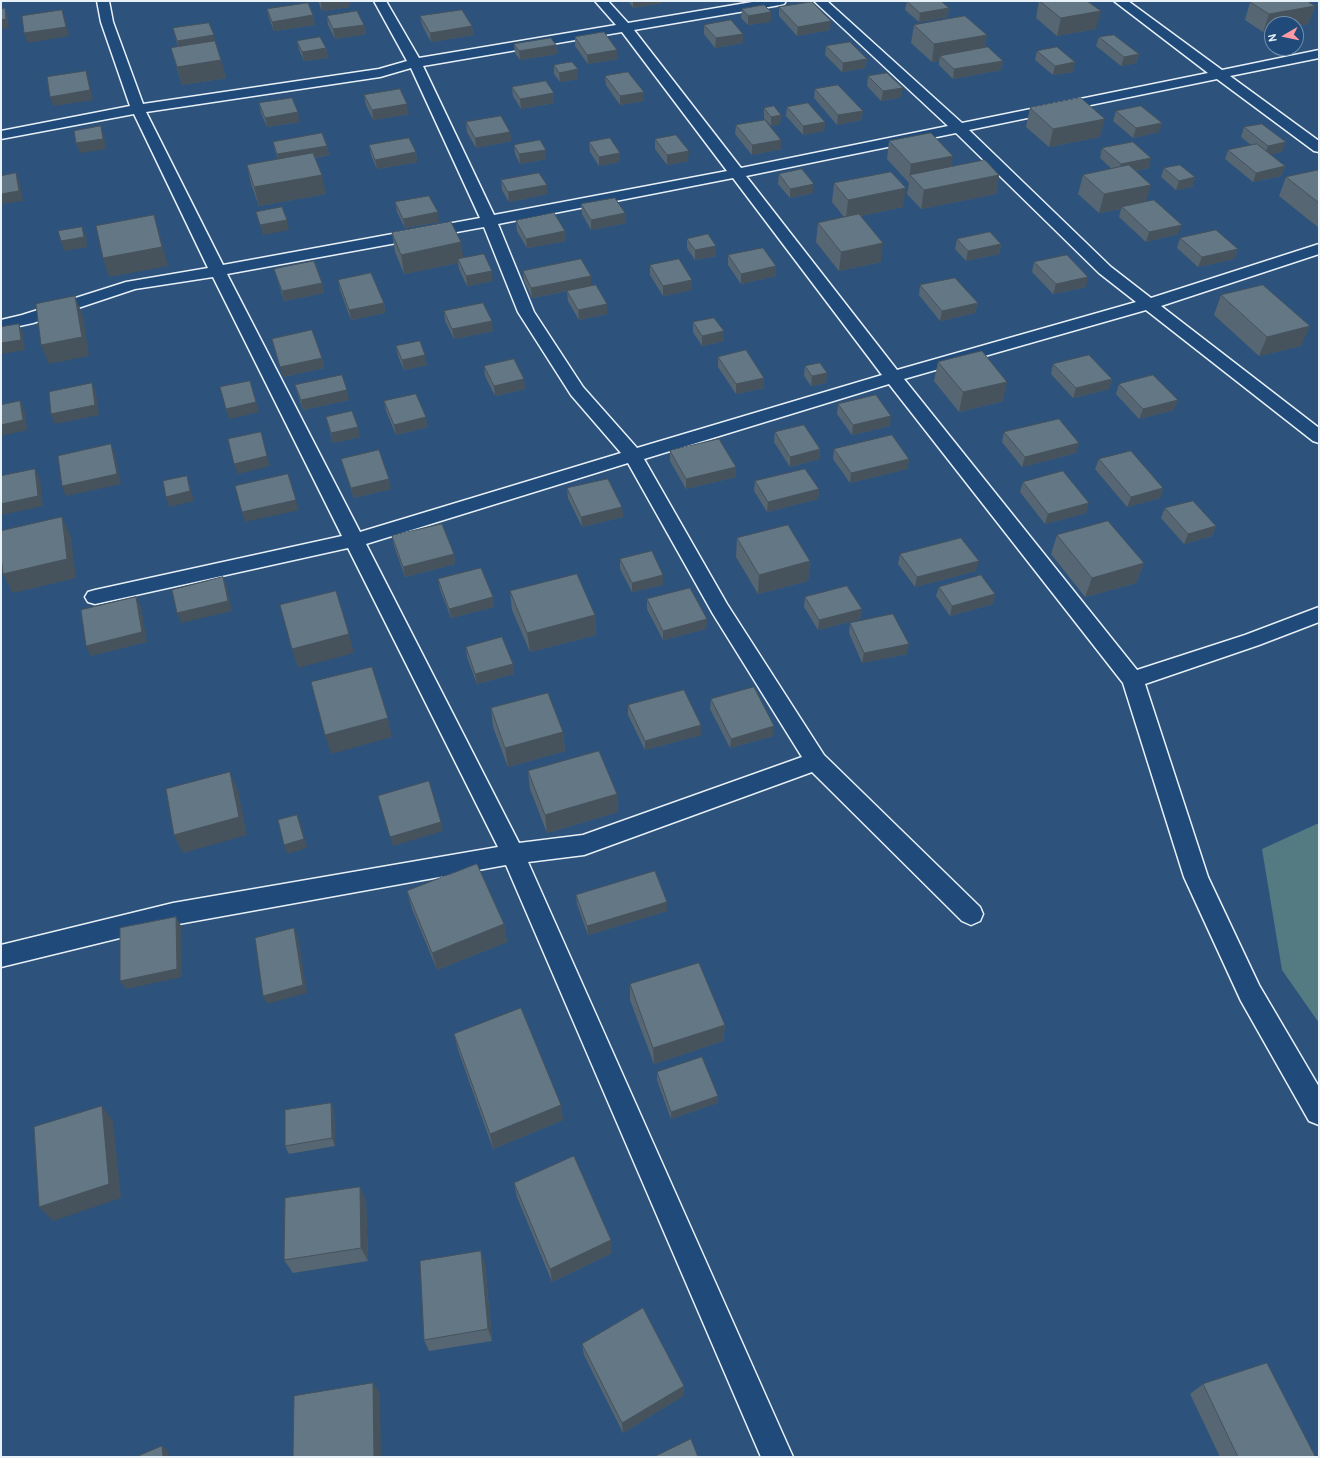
<!DOCTYPE html>
<html>
<head>
<meta charset="utf-8">
<style>
	body { margin:0 }
	#map { position:relative; width:1320px; height:1458px; overflow:hidden; background:#2d537c; font-family:Pangolin,sans-serif }
	canvas { display:block }
	.frame { position:absolute; inset:0; border:2px solid #e8f1f8; pointer-events:none }
	.north { position:absolute; left:1264px; top:16px; width:40px; height:40px; box-sizing:border-box; background:#1f4a7a; border:1px solid #6f8dac; border-radius:50%; rotate:261deg; font-size:11px; font-weight:700; line-height:16px; text-align:center; color:#e8f1f8 }
	.north::after { content:''; display:block; margin:auto; width:14px; height:18px; background:#ff9aa2; clip-path:polygon(50% 0,100% 100%,50% 72%,0 100%) }
</style>
</head>
<body>
<div id="map">
<canvas width="1320" height="1458"></canvas>
<div class="frame"></div>
<div class="north">N</div>
</div>
<script>
const context = document.querySelector('canvas').getContext('2d');
context.lineJoin = 'round';
function fill(path, color) {
  context.fillStyle = color;
  context.fill(path, 'evenodd');
}
function strokePath(path, color, width, dash) {
  context.strokeStyle = color;
  context.lineWidth = width;
  context.lineCap = dash ? 'butt' : 'round';
  context.setLineDash(dash || []);
  context.stroke(path);
}
fill(new Path2D(`
	M1319,823V1023L1282,970L1262,849Z`), '#547b81');
const minor = new Path2D(`
	M97,1H109L113,22L143,104L379,69L407,61L374,1H386L419,58L616,25L595,1H608L628,23L758,1H786L784,4L780,5L634,30L741,168L948,126L814,1H827L962,123L1208,73L1114,1H1128L1222,70L1319,50V58L1230,76L1319,141V152L1314,151L1217,79L969,130L1111,267L1151,298L1319,244V254L1161,306L1319,428V443L1313,441L1146,310L904,379L1137,670L1245,635L1319,607V622L1259,645L1145,684L1208,877L1259,985L1319,1087V1125L1309,1121L1241,1001L1184,877L1123,683L889,384L644,459L727,604L824,755L980,907L983,914L980,921L971,925L962,921L812,772L584,855L528,862L793,1457H761L506,865L173,925L1,967V945L173,903L498,847L348,548L95,604L88,602L85,597L88,592L95,590L342,536L213,277L135,289L33,323L1,330V320L22,315L126,282L208,268L134,114L1,139V131L130,106L101,22ZM622,32L727,171L494,215L423,66ZM411,68L480,218L223,265L146,112L380,77ZM956,133L1099,273L1136,302L897,370L746,176ZM733,178L882,375L637,448L583,387L534,312L498,224ZM484,227L518,312L571,395L621,453L360,532L227,274ZM628,463L713,614L802,757L583,835L519,843L366,544Z`);
strokePath(minor, '#e8f1f8', 3);
fill(minor, '#1f4a7a');
fill(new Path2D(`
	M318,1H349L350,7L322,11Z
	M628,1H662V3L633,8Z
	M907,1L949,8L947,17L919,22L905,10Z
	M1039,1L1096,29L1057,36L1036,18Z
	M1250,2L1315,6L1308,24L1296,26V24H1272V31L1263,32L1245,20Z
	M779,7L830,30L797,36L779,16Z
	M267,9L313,15L315,25L274,31L269,18Z
	M742,9L771,12V22L748,25L741,18Z
	M327,16L364,25L366,34L335,39L328,25Z
	M420,16L472,26L473,35L431,42L422,25Z
	M704,25L743,34V43L715,48L704,34Z
	M914,25L987,35L984,48L1003,61L1001,70L953,79L939,65V61L932,62L911,43Z
	M173,28L216,44L226,78L182,85L171,48L178,47Z
	M575,37L618,59L588,64L575,46Z
	M1099,37L1139,54L1136,63L1121,66L1096,46Z
	M297,41L326,48L328,58L304,61L299,50Z
	M514,44L556,45L557,54L520,60L515,53Z
	M826,46L867,59L865,68L842,72L825,55Z
	M1037,51L1075,62L1073,72L1053,75L1035,60Z
	M554,65L578,79L560,82L554,74Z
	M605,76L644,101L620,105L606,85Z
	M868,76L901,97L881,101L867,86Z
	M512,87L554,103L521,109L513,96Z
	M815,89L863,111L861,120L837,125L814,98Z
	M364,95L409,114L373,120L366,105Z
	M259,103L300,122L267,127L261,113Z
	M787,107L825,122L824,131L803,135L786,116Z
	M764,108L781,115L780,124L771,126L764,118Z
	M1030,108L1100,137L1049,147L1026,127Z
	M1116,111L1159,132L1133,138L1113,121Z
	M466,122L510,132L511,141L476,148L467,132Z
	M736,125L781,149L752,155L735,134Z
	M1244,127L1282,152L1270,154L1285,166L1281,176L1253,182L1225,159L1228,150L1251,145L1241,137Z
	M655,139L688,161L667,165L655,149Z
	M889,141L951,167L999,175L996,194L921,209L907,194L909,183L887,159Z
	M273,142L327,146L329,155L315,158L326,194L259,206L251,184L247,165L278,159L275,151Z
	M589,142L620,162L599,166L590,152Z
	M369,145L416,152L417,162L377,169L371,155Z
	M514,145L546,150V159L520,164L515,154Z
	M1102,148L1149,168L1135,171L1146,202L1178,234L1146,242L1119,217L1121,209L1099,213L1078,194L1083,175L1112,169L1100,158Z
	M1164,168L1195,177L1192,187L1176,190L1161,177Z
	M1319,170V228L1279,196L1286,177Z
	M779,174L813,193L790,198L778,184Z
	M501,180L547,194L509,202L502,190Z
	M834,183L903,207L860,216L881,262L839,271L816,242L818,223L844,217L832,202Z
	M395,202L439,222L405,228L397,212Z
	M581,204L625,213L626,223L591,230L582,214Z
	M516,221L566,241L527,248L517,231Z
	M392,233L463,258L493,281L467,286L459,269L458,263L404,274L395,252Z
	M1180,238L1238,249L1234,259L1198,267L1177,248Z
	M687,239L716,256L695,260L687,248Z
	M957,239L1001,244L999,254L966,261L955,249Z
	M728,255L776,276L741,284L728,265Z
	M1034,262L1086,287L1053,294L1032,272Z
	M650,265L692,280V290L663,296L650,275Z
	M274,269L322,283L324,293L284,301Z
	M523,271L591,286L607,314L579,320L568,301L567,291L532,298L524,281Z
	M338,280L384,303L385,313L351,320L340,290Z
	M920,285L978,303L975,313L940,321L919,295Z
	M1221,295L1301,346L1259,356L1214,315Z
	M444,311L493,331L454,339L445,321Z
	M693,322L724,341L702,346L693,332Z
	M272,339L322,358L324,368L283,377Z
	M396,346L427,365L404,370L398,356Z
	M718,357L764,378V388L736,394L718,367Z
	M938,362L1003,401L959,412L934,381Z
	M1053,364L1112,379L1109,389L1073,398L1051,374Z
	M484,366L525,389L495,396L485,376Z
	M805,366L827,373L826,383L811,386L804,376Z
	M1119,384L1174,410L1139,419L1116,394Z
	M295,385L349,400L303,410L298,395Z
	M384,401L428,427L396,435L386,411Z
	M838,404L890,426L852,435L837,414Z
	M326,417L360,437L333,443Z
	M775,432L820,449L819,459L790,467L774,442Z
	M1004,432L1076,453L1022,467L1002,442Z
	M834,449L909,459L907,469L850,483L833,459Z
	M670,451L736,477L686,489L670,461Z
	M341,459L391,489L354,498L344,469Z
	M1099,459L1163,488L1160,498L1127,507L1095,469Z
	M755,481L819,489L818,499L767,512L754,491Z
	M1023,482L1086,513L1045,524L1020,492Z
	M567,488L622,507L623,517L582,527L568,498Z
	M1165,508L1216,526L1212,536L1184,544L1161,518Z
	M1057,535L1144,563L1136,583L1085,597L1051,554Z
	M392,536L454,554L455,564L405,577L394,546Z
	M737,538L810,561L808,581L758,594L736,557Z
	M900,554L976,571L915,587L898,564Z
	M620,559L663,575V585L632,592L620,569Z
	M438,579L494,607L451,618L440,589Z
	M939,587L995,594L993,604L950,616L936,596Z
	M510,591L595,615L596,635L530,652L512,610Z
	M805,597L862,609L860,619L818,630L804,607Z
	M647,599L706,629L663,640L647,609Z
	M850,623L907,654L862,663L849,633Z
	M466,647L513,664L514,674L477,684L467,657Z
	M711,699L773,736L730,748L710,709Z
	M628,705L701,735L645,750L628,715Z
	M491,708L563,732L565,751L508,767L493,727Z
	M528,771L617,794L618,812L547,833L530,789Z
	M407,891L504,924L507,942L437,970L412,909Z
	M576,895L667,902V911L588,935L577,904Z
	M630,984L725,1025L723,1041L654,1064L630,1000Z
	M454,1034L561,1105L563,1120L493,1149L458,1050Z
	M657,1072L718,1096L717,1103L671,1119L657,1080Z
	M331,1103L334,1110L335,1146L289,1154L285,1146Z
	M514,1183L612,1253L552,1282L517,1197Z
	M360,1187L366,1201L368,1261L293,1273L284,1260Z
	M485,1264L492,1341L429,1351L424,1340Z
	M582,1344L684,1386L683,1396L623,1433L584,1355Z
	M1203,1384L1315,1456L1313,1457H1220L1190,1394Z`), '#566672');
fill(new Path2D(`
	M328,1H349L350,7L322,11L321,2Z
	M633,1H662V3L633,8Z
	M1315,6L1308,24L1296,26V24H1272V31L1263,32L1269,14Z
	M5,8L8,17L9,28L1,29V20Z
	M949,8L947,17L919,22L920,13Z
	M62,10L65,19L69,36L28,43L24,33Z
	M1101,11L1096,29L1057,36L1061,18Z
	M771,12V22L748,25V16Z
	M313,15L315,25L274,31L272,22Z
	M831,21L830,30L797,36L798,27Z
	M364,25L366,34L335,39L333,29Z
	M472,26L473,35L431,42L430,33Z
	M743,34V43L715,48L716,38Z
	M214,35L216,44L179,50L177,41Z
	M987,35L983,53L940,56L939,61L932,62L934,44Z
	M556,45L557,54L520,60L519,51Z
	M326,48L328,58L304,61L302,52Z
	M617,50L618,59L588,64L587,55Z
	M1139,54L1136,63L1121,66L1124,57Z
	M867,59L865,68L842,72L843,63Z
	M221,60L226,78L182,85L177,67Z
	M1003,61L1001,70L953,79L954,69Z
	M1075,62L1073,72L1053,75L1055,66Z
	M578,69V79L560,82L559,73Z
	M86,71L89,80L93,100L54,106L50,97Z
	M903,88L901,97L881,101L883,91Z
	M644,92V101L620,105V96Z
	M554,93V103L521,109L520,99Z
	M407,104L409,114L373,120L372,110Z
	M863,111L861,120L837,125L838,115Z
	M298,112L300,122L267,127L265,118Z
	M781,115L780,124L771,126V117Z
	M1105,119L1100,137L1049,147L1053,129Z
	M825,122L824,131L803,135V126Z
	M1162,123L1159,132L1133,138L1136,128Z
	M101,126L104,136L106,149L80,153L76,143Z
	M510,132L511,141L476,148L475,138Z
	M781,140V149L752,155V145Z
	M1286,142L1282,152L1264,156L1268,146Z
	M327,146L329,155L279,164L277,154Z
	M546,150V159L520,164L519,154Z
	M689,151L688,161L667,165V155Z
	M416,152L417,162L377,169L375,160Z
	M620,153V162L599,166V157Z
	M953,156L950,175H910L909,183L911,164Z
	M1151,158L1149,168L1118,174L1121,164Z
	M1285,166L1281,176L1253,182L1256,173Z
	M16,173L20,183L23,201L1,204V194Z
	M322,175L326,194L259,206L254,187Z
	M999,175L996,194L921,209L924,190Z
	M1195,177L1192,187L1176,190L1179,181Z
	M814,184L813,193L790,198V189Z
	M547,185V194L509,202L508,192Z
	M1151,185L1145,204L1122,207L1121,209L1099,213L1104,194Z
	M906,188L903,207L846,219L848,200Z
	M438,212L439,222L405,228L403,219Z
	M625,213L626,223L591,230V220Z
	M154,215L160,235L168,266L109,277L103,258Z
	M287,220L289,230L263,235L260,225Z
	M1182,225L1178,234L1146,242L1149,232Z
	M82,227L86,236L87,247L64,251L61,241Z
	M565,231L566,241L527,248L526,239Z
	M461,242L464,262L458,259V263L404,274L401,255Z
	M883,243L881,262L839,271L841,252Z
	M1001,244L999,254L966,261L968,251Z
	M716,246V256L695,260V250Z
	M1238,249L1234,259L1198,267L1202,257Z
	M776,266V276L741,284V274Z
	M492,271L493,281L467,286L466,276Z
	M591,276V286L532,298L531,288Z
	M1088,277L1086,287L1053,294L1056,284Z
	M692,280V290L663,296V286Z
	M322,283L324,293L284,301L282,291Z
	M75,296L83,316L89,356L49,364L41,345Z
	M384,303L385,313L351,320L349,310Z
	M978,303L975,313L940,321L942,311Z
	M607,304V314L579,320L578,310Z
	M492,321L493,331L454,339L452,329Z
	M19,324L23,334L25,350L1,354V343Z
	M1310,326L1301,346L1259,356L1267,337Z
	M724,331V341L702,346V336Z
	M425,355L427,365L404,370L402,360Z
	M322,358L324,368L283,377L280,367Z
	M827,373L826,383L811,386L812,376Z
	M764,378V388L736,394V384Z
	M524,379L525,389L495,396L494,386Z
	M1112,379L1109,389L1073,398L1076,388Z
	M1007,382L1003,401L959,412L963,392Z
	M92,383L96,393L99,415L55,424L51,414Z
	M347,390L349,400L303,410L301,400Z
	M1178,400L1174,410L1139,419L1143,409Z
	M20,401L25,411L27,430L1,436V425Z
	M256,402L259,412L229,419L226,409Z
	M891,416L890,426L852,435L853,425Z
	M426,417L428,427L396,435L394,425Z
	M358,427L360,437L333,443L331,433Z
	M261,432L270,466L238,474L234,464Z
	M1079,443L1076,453L1022,467L1025,457Z
	M111,444L115,454L121,484L66,496L62,486Z
	M820,449L819,459L790,467V457Z
	M909,459L907,469L850,483L851,473Z
	M736,467V477L686,489V479Z
	M35,469L40,479L43,506L1,515V504Z
	M187,476L190,486L194,501L169,507L166,497Z
	M389,479L391,489L354,498L351,488Z
	M1163,488L1160,498L1127,507L1131,497Z
	M819,489L818,499L767,512L768,502Z
	M296,500L299,510L245,522L242,512Z
	M1089,503L1086,513L1045,524L1048,514Z
	M622,507L623,517L582,527L581,517Z
	M62,517L71,537L76,578L13,593L3,574Z
	M1216,526L1212,536L1184,544L1188,534Z
	M454,554L455,564L405,577L403,567Z
	M810,561L808,581L758,594L759,575Z
	M979,561L976,571L915,587L917,577Z
	M1144,563L1136,583L1085,597L1092,578Z
	M663,575V585L632,592V583Z
	M223,577L227,587L232,611L181,623L177,613Z
	M995,594L993,604L950,616L952,606Z
	M136,597L141,607L147,642L91,656L86,646Z
	M493,597L494,607L451,618L449,609Z
	M862,609L860,619L818,630L819,620Z
	M595,615L596,635L530,652L527,633Z
	M707,619L706,629L663,640V631Z
	M349,634L354,653L298,668L292,649Z
	M909,644L907,654L862,663L864,653Z
	M513,664L514,674L477,684L475,674Z
	M388,718L392,737L331,754L325,735Z
	M701,725V735L645,750V741Z
	M774,726L773,736L730,748L731,739Z
	M563,732L565,751L508,767L505,748Z
	M230,772L238,790L247,835L183,853L174,835Z
	M617,794L618,812L547,833L545,815Z
	M297,815L301,824L307,848L287,854L284,845Z
	M441,822L443,831L393,846L390,837Z
	M667,902V911L588,935L587,926Z
	M176,917L181,926L182,977L126,989L120,981Z
	M504,924L507,942L437,970L432,953Z
	M294,928L298,937L307,993L267,1004L263,996Z
	M725,1025L723,1041L654,1064L653,1048Z
	M718,1096L717,1103L671,1119V1112Z
	M331,1103L334,1110L335,1146L332,1138Z
	M561,1105L563,1120L493,1149L490,1134Z
	M102,1106L113,1121L121,1198L53,1221L39,1207Z
	M360,1187L366,1201L368,1261L361,1248Z
	M611,1240L612,1253L552,1282L550,1269Z
	M481,1251L485,1264L492,1341L488,1329Z
	M373,1383L380,1393L381,1457H374Z
	M684,1386L683,1396L623,1433L622,1423Z
	M162,1446L168,1451L169,1457H163Z`), '#46535d');
const building = new Path2D(`
	M907,1H941L949,8L920,13Z
	M1040,1H1087L1101,11L1061,18Z
	M1256,1H1307L1315,6L1269,14L1250,2Z
	M812,2L831,21L798,27L779,7Z
	M308,3L313,15L272,22L267,9Z
	M764,5L771,12L748,16L742,9Z
	M5,8L6,19L1,20V9Z
	M62,10L66,27L24,33L22,16Z
	M462,10L472,26L430,33L420,16Z
	M357,11L364,25L333,29L327,16Z
	M965,16L987,35L934,44L914,25Z
	M731,20L743,34L716,38L704,25Z
	M209,23L214,35L177,41L173,28Z
	M604,32L617,50L587,55L575,37Z
	M1114,35L1139,54L1124,57L1099,37Z
	M320,37L326,48L302,52L297,41Z
	M551,38L556,45L519,51L514,44Z
	M215,41L221,60L177,67L171,48Z
	M850,42L867,59L843,63L826,46Z
	M988,47L1003,61L954,69L940,56Z
	M1057,47L1075,62L1055,66L1037,51Z
	M572,62L578,69L559,73L554,65Z
	M86,71L90,90L50,97L47,77Z
	M628,72L644,92L620,96L605,76Z
	M887,73L903,88L883,91L868,76Z
	M546,81L554,93L520,99L512,87Z
	M838,85L863,111L838,115L815,89Z
	M400,89L407,104L372,110L364,95Z
	M292,98L298,112L265,118L259,103Z
	M1081,98L1105,119L1053,129L1030,108Z
	M808,103L825,122L803,126L787,107Z
	M774,106L781,115L771,117L764,108Z
	M1141,106L1162,123L1136,128L1116,111Z
	M501,116L510,132L475,138L466,122Z
	M765,120L781,140L752,145L736,125Z
	M1262,124L1286,142L1268,146L1244,127Z
	M101,126L103,139L76,143L74,131Z
	M322,133L327,146L277,154L273,142Z
	M931,133L953,156L911,164L889,141Z
	M676,135L689,151L667,155L655,139Z
	M409,138L416,152L375,160L369,145Z
	M610,138L620,153L599,157L589,142Z
	M540,140L546,150L519,154L514,145Z
	M1133,142L1151,158L1121,164L1102,148Z
	M1257,144L1285,166L1256,173L1228,150Z
	M313,153L322,175L254,187L247,165Z
	M985,160L999,175L924,190L910,175Z
	M1129,165L1151,185L1104,194L1083,175Z
	M1180,165L1195,177L1179,181L1164,168Z
	M802,169L814,184L790,189L779,174Z
	M1319,170V203L1286,177Z
	M891,172L906,188L848,200L834,183Z
	M16,173L19,191L1,194V176Z
	M539,173L547,185L508,192L501,180Z
	M429,196L438,212L403,219L395,202Z
	M615,198L625,213L591,220L581,204Z
	M1154,200L1182,225L1149,232L1122,207Z
	M282,207L287,220L260,225L256,212Z
	M554,213L565,231L526,239L516,221Z
	M859,214L883,243L841,252L818,223Z
	M154,215L162,247L103,258L96,226Z
	M451,222L461,242L401,255L392,233Z
	M82,227L84,237L61,241L58,231Z
	M1216,230L1238,249L1202,257L1180,238Z
	M990,232L1001,244L968,251L957,239Z
	M708,234L716,246L695,250L687,239Z
	M763,248L776,266L741,274L728,255Z
	M484,254L492,271L466,276L458,259Z
	M1067,255L1088,277L1056,284L1034,262Z
	M581,259L591,276L531,288L523,271Z
	M679,259L692,280L663,286L650,265Z
	M314,261L322,283L282,291L274,269Z
	M371,273L384,303L349,310L338,280Z
	M955,278L978,303L942,311L920,285Z
	M596,285L607,304L578,310L567,291Z
	M1263,285L1310,326L1267,337L1221,295Z
	M75,296L82,337L41,345L36,304Z
	M483,303L492,321L452,329L444,311Z
	M714,318L724,331L702,336L693,322Z
	M19,324L21,340L1,343V327Z
	M312,330L322,358L280,367L272,339Z
	M420,341L425,355L402,360L396,346Z
	M746,350L764,378L736,384L718,357Z
	M982,351L1007,382L963,392L938,362Z
	M1089,355L1112,379L1076,388L1053,364Z
	M514,359L524,379L494,386L484,366Z
	M820,363L827,373L812,376L805,366Z
	M342,375L347,390L301,400L295,385Z
	M1153,375L1178,400L1143,409L1119,384Z
	M250,381L256,402L226,409L220,387Z
	M92,383L95,405L51,414L49,392Z
	M416,394L426,417L394,425L384,401Z
	M876,395L891,416L853,425L838,404Z
	M20,401L23,420L1,425V405Z
	M352,411L358,427L331,433L326,417Z
	M1059,419L1079,443L1025,457L1004,432Z
	M804,425L820,449L790,457L775,432Z
	M261,432L267,456L234,464L228,439Z
	M892,435L909,459L851,473L834,449Z
	M719,439L736,467L686,479L670,451Z
	M111,444L117,474L62,486L58,456Z
	M379,450L389,479L351,488L341,459Z
	M1131,451L1163,488L1131,497L1099,459Z
	M35,469L38,496L1,504V476Z
	M805,469L819,489L768,502L755,481Z
	M1063,471L1089,503L1048,514L1023,482Z
	M288,474L296,500L242,512L235,486Z
	M187,476L190,491L166,497L163,481Z
	M608,479L622,507L581,517L567,488Z
	M1193,501L1216,526L1188,534L1165,508Z
	M62,517L67,559L3,574L1,556V531Z
	M1108,521L1144,563L1092,578L1057,535Z
	M442,524L454,554L403,567L392,536Z
	M788,525L810,561L759,575L737,538Z
	M961,538L979,561L917,577L900,554Z
	M652,551L663,575L632,583L620,559Z
	M481,568L493,597L449,609L438,579Z
	M577,574L595,615L527,633L510,591Z
	M981,575L995,594L952,606L939,587Z
	M223,577L228,601L177,613L172,590Z
	M847,586L862,609L819,620L805,597Z
	M690,588L707,619L663,631L647,599Z
	M336,591L349,634L292,649L280,605Z
	M136,597L142,632L86,646L81,610Z
	M893,614L909,644L864,653L850,623Z
	M502,637L513,664L475,674L466,647Z
	M372,667L388,718L325,735L311,682Z
	M754,687L774,726L731,739L711,699Z
	M684,690L701,725L645,741L628,705Z
	M548,693L563,732L505,748L491,708Z
	M599,751L617,794L545,815L528,771Z
	M230,772L239,817L174,835L166,789Z
	M429,781L441,822L390,837L378,796Z
	M297,815L304,839L284,845L278,820Z
	M477,864L504,924L432,953L407,891Z
	M655,871L667,902L587,926L576,895Z
	M176,917L177,969L120,981V928Z
	M294,928L303,985L263,996L255,938Z
	M699,963L725,1025L653,1048L630,984Z
	M521,1008L561,1105L490,1134L454,1034Z
	M702,1057L718,1096L671,1112L657,1072Z
	M331,1103L332,1138L285,1146V1110Z
	M102,1106L109,1184L39,1207L34,1127Z
	M574,1156L611,1240L550,1269L514,1183Z
	M360,1187L361,1248L284,1260L285,1198Z
	M481,1251L488,1329L424,1340L420,1261Z
	M643,1308L684,1386L622,1423L582,1344Z
	M1267,1363L1315,1456L1312,1457H1238L1203,1384Z
	M373,1383L374,1457H293L294,1396Z
	M691,1439L698,1457H654Z
	M162,1446L163,1457H136Z`);
fill(building, '#647785');
strokePath(building, '#46535d', 1);
</script>
</body>
</html>
